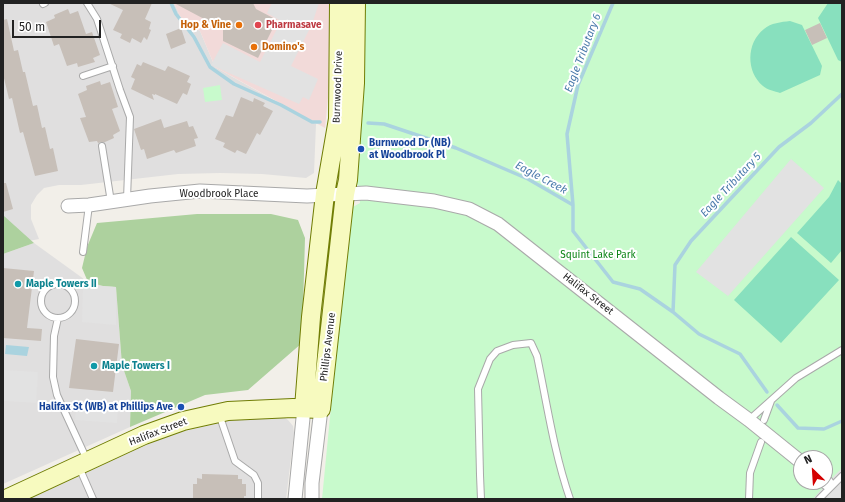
<!DOCTYPE html>
<html>
<head>
<meta charset="utf-8">
<style>
	body { margin:0 }
	#map { position:relative; width:845px; height:502px; overflow:hidden; background:#f2efe9; font-family:"Fira Sans",sans-serif }
	canvas { display:block }
	.frame { position:absolute; inset:0; border:4px solid #222; pointer-events:none }
	.north { position:absolute; left:793px; top:450px; width:40px; height:40px; box-sizing:border-box; background:#fff; border:1px solid #a7a7a7; border-radius:50%; rotate:335deg; font-size:11px; font-weight:700; line-height:16px; text-align:center; color:#222 }
	.north::after { content:''; display:block; margin:auto; width:14px; height:18px; background:#d40000; clip-path:polygon(50% 0,100% 100%,50% 72%,0 100%) }
	.scale { position:absolute; left:12px; top:20px; width:89px; height:18px; box-sizing:border-box; border:2px solid #222; border-top:0; padding-left:5px; font-size:12px; line-height:14px; white-space:nowrap; color:#222; -webkit-text-stroke:3px #fff; paint-order:stroke }
</style>
</head>
<body>
<div id="map">
<canvas width="845" height="502"></canvas>
<div class="frame"></div>
<div class="north">N</div>
<div class="scale">50 m</div>
</div>
<script>
const context = document.querySelector('canvas').getContext('2d');
context.lineJoin = 'round';
function fill(path, color) {
  context.fillStyle = color;
  context.fill(path, 'evenodd');
}
function strokePath(path, color, width, dash) {
  context.strokeStyle = color;
  context.lineWidth = width;
  context.lineCap = dash ? 'butt' : 'round';
  context.setLineDash(dash || []);
  context.stroke(path);
}
function label(font, color, halo, rows, align = 'center') {
  context.font = font + ' "Fira Sans",sans-serif';
  context.lineWidth = 4;
  context.setLineDash([]);
  context.textBaseline = 'middle';
  context.strokeStyle = halo;
  context.fillStyle = color;
  for (const [text, x, y, turn = 0] of rows) {
    context.save();
    context.translate(x, y);
    context.rotate((+turn || 0) * Math.PI / 180);
    context.textAlign = isNaN(turn) ? turn : align;
    if (halo) context.strokeText(text, 0, 0);
    context.fillText(text, 0, 0);
    context.restore();
  }
}
fill(new Path2D(`
	M3,3H174L183,22L200,31L215,67L316,124L314,173L306,178L262,174L220,173L178,174L81,185H59L44,188L37,195L31,205V219L39,239L3,246Z
	M34,243L88,282L103,286L116,287L122,365L131,391L130,427L3,484V254Z
	M255,418H285L288,420L293,426L294,433L286,499H30L159,439L180,432L229,421Z`), '#e0dfdf');
fill(new Path2D(`
	M174,3H331L329,87L325,128L215,67L200,31L183,22Z`), '#f2dad9');
fill(new Path2D(`
	M197,214H271L298,220L305,238L302,343L248,390L205,395L130,427L131,391L122,365L116,287L103,286L88,282L82,268L87,247L97,223Z
	M4,216L34,243L3,254V217Z`), '#add19e');
fill(new Path2D(`
	M364,3H842V499H322L350,212L353,207L360,203L359,186L354,182ZM801,458H825V482H801Z
	M220,85L222,100L205,102L203,88Z`), '#c8facc');
fill(new Path2D(`
	M828,3H842V62L838,60L818,18Z
	M790,21L802,25L822,66L820,75L780,93C775,91 767,90 763,86C746,72 746,43 764,29C771,23 781,22 790,21Z
	M838,180L842,184V250L831,263L797,233L829,197Z
	M791,237L839,280L781,343L734,300Z`), '#88e0be');
fill(new Path2D(`
	M272,3H319L312,24L291,66L318,79L309,100L303,97L299,104L211,65L223,43L260,62L281,21L267,13Z
	M791,159L824,188L728,296L696,272Z
	M83,285L116,287V325L82,322Z
	M3,370L38,372L36,403L3,401Z
	M77,402L118,406L117,423L75,420Z
	M842,468V499H813L827,483Z`), '#e2e2e2');
fill(new Path2D(`
	M6,345L29,347L27,356L5,354Z`), '#aad3df');
strokePath(new Path2D(`
	M171,3L176,14L194,37L210,67L234,84L281,105L312,122H320
	M613,3L578,85L567,134L573,205V231L613,282L640,289L673,312L699,334L740,354L767,392
	M368,123L384,124L456,148L528,179L573,205
	M673,312L675,265L691,241L779,147L811,123L842,94
	M777,405L798,428L824,429L842,421`), '#aad3df', 3.5);
fill(new Path2D(`
	M108,3H152L145,19L151,22L149,29L151,30L147,40L144,37L141,43L132,38L130,43L120,38L122,34L113,30L123,10Z
	M174,3H253L256,9L277,20L258,58L223,41V29Z
	M68,9L70,14L78,11L86,34L92,32L100,55L93,58L95,62L78,67L77,63L67,66L59,44L54,46L46,22L55,18L54,15Z
	M7,19L14,51L18,50L23,72H25L33,106L37,105L42,128L45,127L50,149L53,148L58,171L35,176L23,132L20,133L12,98L9,99L3,74V20Z
	M820,23L827,38L812,45L805,30Z
	M181,28L186,43L171,49L166,34Z
	M143,62L165,71L168,66L190,76L187,82L191,84L187,95L183,93L177,104L155,94V95L152,94L154,100L131,89L135,79L131,77L137,64L141,66Z
	M100,81L101,85L110,82L118,107L112,109L120,131L113,135L114,138L105,142H101L98,143L97,141L89,142L80,118L86,117L78,94L87,90L86,86Z
	M241,97L253,102L254,98L265,103L263,106L273,111L260,135L257,133L246,154L237,150L235,153L223,147L225,143L215,139L226,115L233,117Z
	M161,119L164,128L187,121L189,127L193,126L198,138L194,139L196,146L176,153L174,150L147,159L144,149L141,150L134,129Z
	M3,183H6L13,209L3,212Z
	M3,268L34,271L27,328L42,329L41,341L3,338Z
	M76,339L119,344L113,392L69,388Z
	M202,474L238,475V479H242V484H246V496H244V499H193V484H197V478L202,479Z`), '#c7bfb8');
const lane = new Path2D(`
	M87,3L97,19L120,90L130,117L127,199
	M43,4L45,3
	M83,76L113,66
	M102,146L111,202
	M83,252L89,205
	M41 301a17 17 0 1 1 34 0a17 17 0 1 1-34 0Z
	M58,318L54,336L53,377L57,395L87,460
	M219,414L235,461L254,475L258,483V499
	M749,420L796,378L842,350
	M764,420L771,401
	M79,467L93,499
	M827,483L832,486L842,476
	M481,499L480,475L478,389L490,359L497,351L513,345L531,343L537,356C547,404 554,453 570,499
	M749,499L750,473L761,442
	M819,499L832,486`);
const street = new Path2D(`
	M68,206L89,205L150,196L200,191L307,196L366,193L434,201L469,209L498,224L719,398L749,420L801,462
	M825,481L827,483
	M295,499L304,408
	M312,499V483L321,409`);
const secondary = new Path2D(`
	M304,408L311,317L325,194L338,119L339,3
	M6,499L144,435L183,421L228,411L293,408L321,409L345,194L348,180L355,83L356,3`);
strokePath(lane, '#a9a9a9', 8);
strokePath(street, '#a9a9a9', 15);
strokePath(secondary, '#707d05', 20);
strokePath(lane, '#fff', 6);
strokePath(street, '#fff', 13);
strokePath(secondary, '#f7fabf', 18);
for (const [x, y, r, color] of [
	[239,25,4,"#e8710a"],
	[258,25,4,"#e0444e"],
	[254,47,4,"#e8710a"],
	[361,149,4,"#1a4fb4"],
	[18,284,4,"#0f9aa8"],
	[94,366,4,"#0f9aa8"],
	[181,407,4,"#1a4fb4"]
]) {
  const dot = new Path2D();
  dot.arc(x, y, r, 0, 2 * Math.PI);
  context.fillStyle = color;
  context.fill(dot);
  strokePath(dot, '#fff', 1.5);
}
label('bold 10px', '#c56008', '#fff', [
	["Hop & Vine",231,25],
	["Domino's",262,47,"left"]
], 'right');
label('bold 10px', '#be3a42', '#fff', [
	["Pharmasave",266,25]
], 'left');
label('10px', '#222', '#fff', [
	["Burnwood Drive",338,87,-88],
	["Woodbrook Place",219,194],
	["Halifax Street",588,294,38],
	["Phillips Avenue",328,347,-83],
	["Halifax Street",158,432,-21]
]);
label('bold 10px', '#164399', '#fff', [
	["Burnwood Dr (NB)",369,143],
	["at Woodbrook Pl",369,155],
	["Halifax St (WB) at Phillips Ave",173,407,"right"]
], 'left');
label('10px', '#0c8416', '#fff', [
	["Squint Lake Park",598,255]
]);
label('bold 10px', '#0d838f', '#fff', [
	["Maple Towers II",26,284],
	["Maple Towers I",102,366]
], 'left');
label('italic 11px', '#4a7aab', '#fff', [
	["Eagle Tributary 6",583,53,-69],
	["Eagle Creek",541,178,28],
	["Eagle Tributary 5",731,185,-47]
]);
</script>
</body>
</html>
